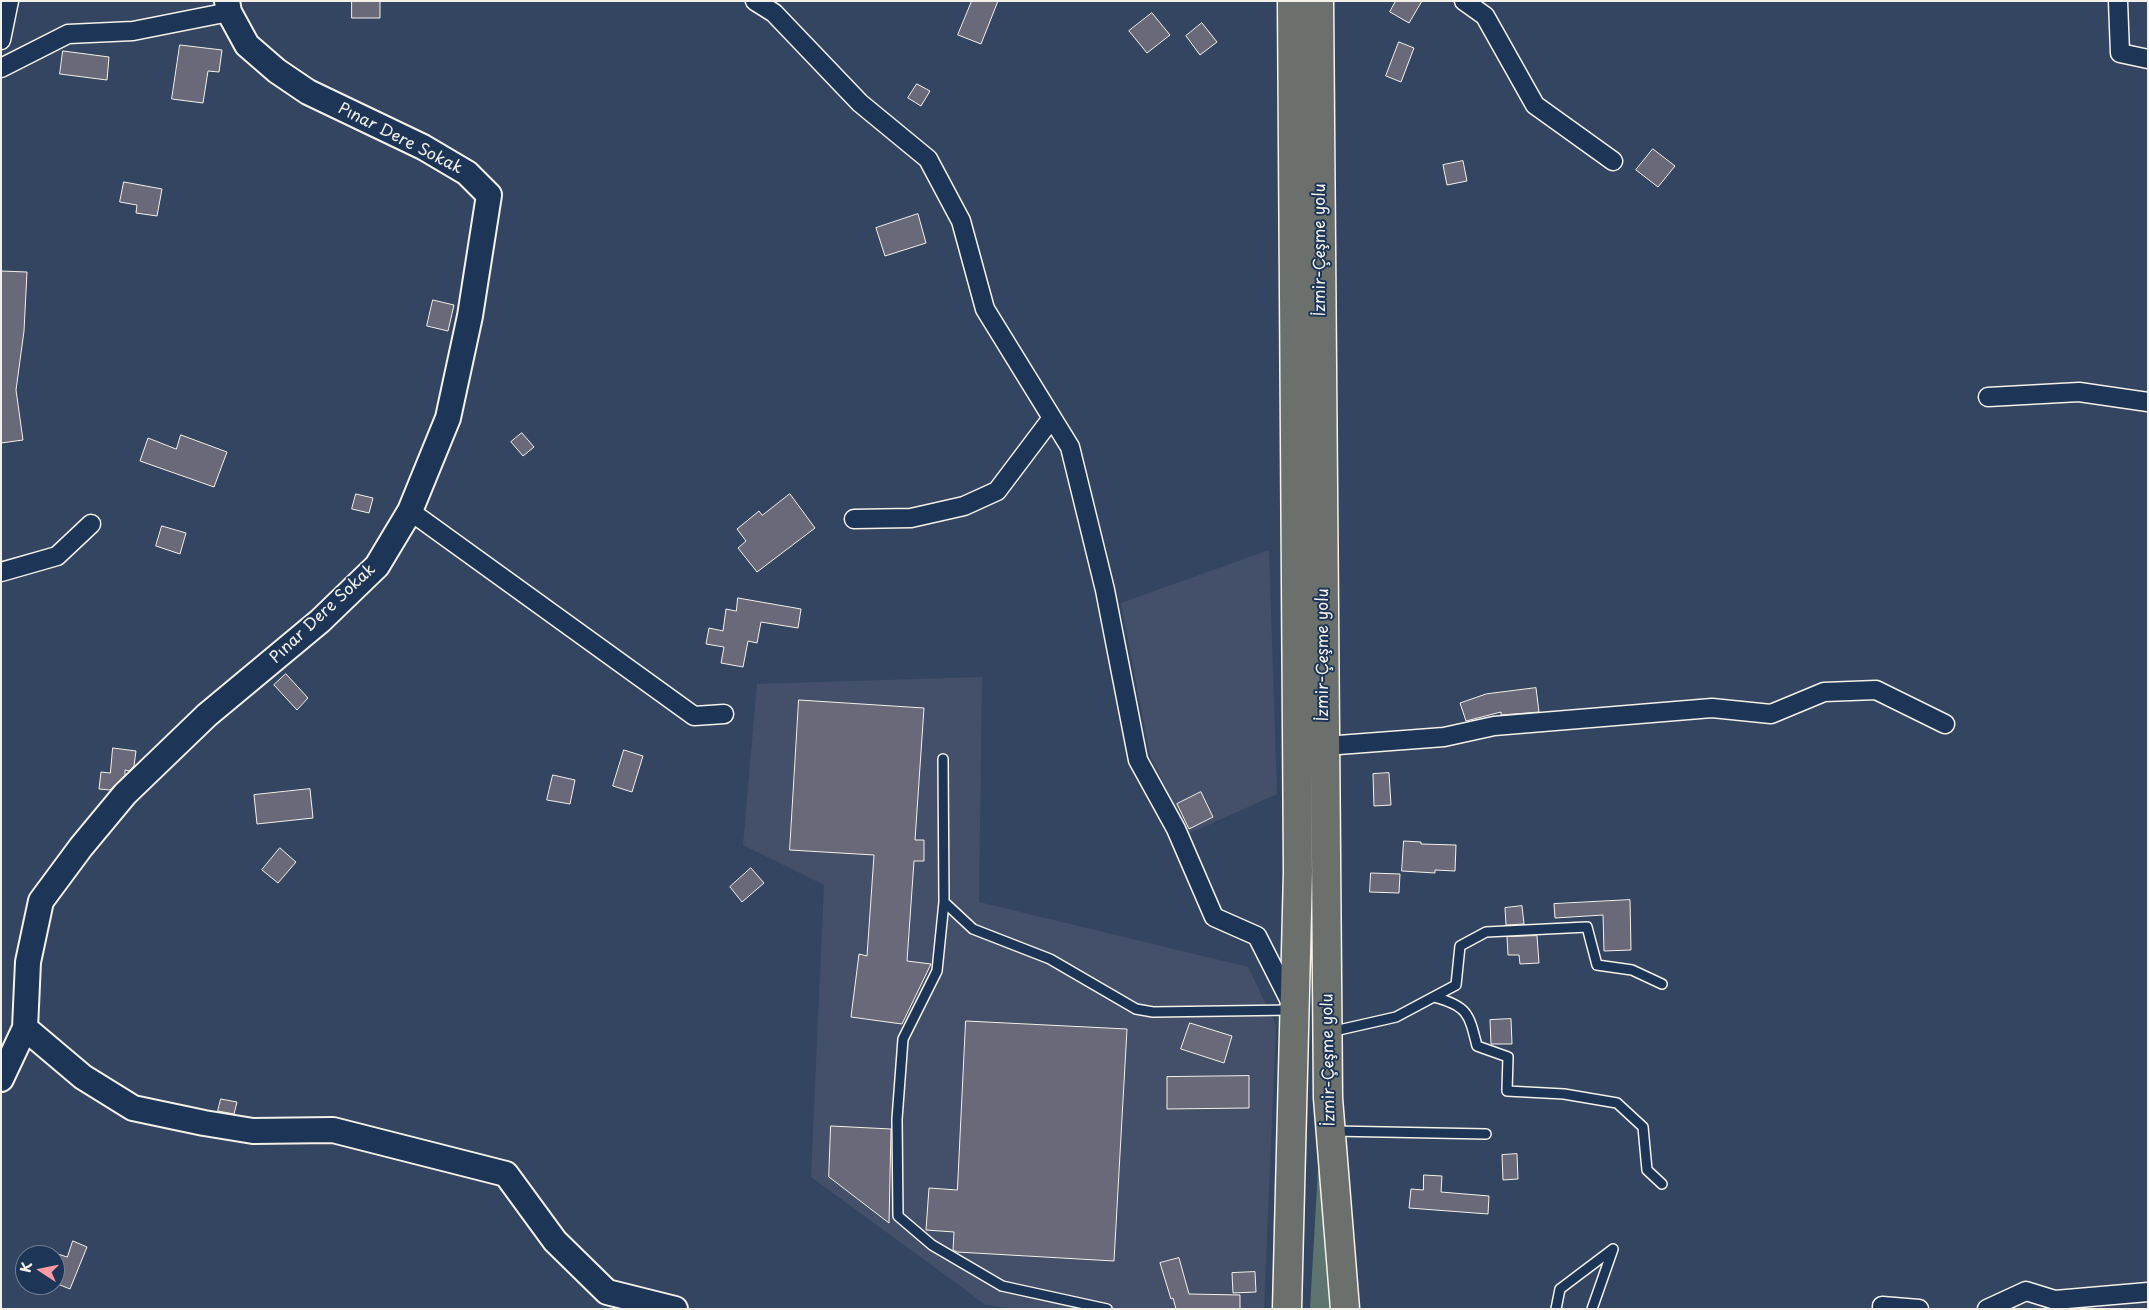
<!DOCTYPE html>
<html>
<head>
<meta charset="utf-8">
<style>
	body { margin:0 }
	#map { position:relative; width:2149px; height:1310px; overflow:hidden; background:#344562; font-family:"Playpen Sans",sans-serif }
	canvas { display:block }
	.frame { position:absolute; inset:0; border:2px solid #f4f1e8; pointer-events:none }
	.north { position:absolute; left:15px; top:1245px; width:50px; height:50px; box-sizing:border-box; background:#1d3557; border:1px solid #738091; border-radius:50%; rotate:281deg; font-size:14px; font-weight:700; line-height:20px; text-align:center; color:#f4f1e8 }
	.north::after { content:''; display:block; margin:auto; width:18px; height:22px; background:#ff9aa2; clip-path:polygon(50% 0,100% 100%,50% 72%,0 100%) }
</style>
</head>
<body>
<div id="map">
<canvas width="2149" height="1310"></canvas>
<div class="frame"></div>
<div class="north">K</div>
</div>
<script>
const context = document.querySelector('canvas').getContext('2d');
context.lineJoin = 'round';
function fill(path, color) {
  context.fillStyle = color;
  context.fill(path, 'evenodd');
}
function strokePath(path, color, width, dash) {
  context.strokeStyle = color;
  context.lineWidth = width;
  context.lineCap = dash ? 'butt' : 'round';
  context.setLineDash(dash || []);
  context.stroke(path);
}
function label(font, color, halo, rows, align = 'center') {
  context.font = font + ' "Playpen Sans",sans-serif';
  context.lineWidth = 4;
  context.setLineDash([]);
  context.textBaseline = 'middle';
  context.strokeStyle = halo;
  context.fillStyle = color;
  for (const [text, x, y, turn = 0] of rows) {
    context.save();
    context.translate(x, y);
    context.rotate((+turn || 0) * Math.PI / 180);
    context.textAlign = isNaN(turn) ? turn : align;
    if (halo) context.strokeText(text, 0, 0);
    context.fillText(text, 0, 0);
    context.restore();
  }
}
fill(new Path2D(`
	M1269,550L1277,794L1188,834L1150,755L1121,603Z
	M982,677L979,902L1248,967L1276,1025L1264,1309H1015L986,1305L811,1177L824,885L743,845L757,684Z`), '#445069');
fill(new Path2D(`
	M1318,1071L1343,1309H1310L1318,1169Z`), '#5d746f');
const building = new Path2D(`
	M352,1H380V18H352Z
	M972,1H998L981,44L958,35Z
	M1396,1H1422L1409,23L1390,12Z
	M1152,13L1170,35L1147,53L1129,31Z
	M1202,23L1217,42L1200,55L1186,36Z
	M1399,42L1414,48L1401,82L1386,76Z
	M180,45L222,50L219,72L208,71L203,103L172,99Z
	M63,51L109,57L107,80L60,74Z
	M917,84L930,91L921,106L908,98Z
	M1653,149L1675,166L1658,187L1636,170Z
	M1463,161L1467,181L1447,185L1443,165Z
	M124,182L162,189L157,216L136,213L137,205L120,202Z
	M918,214L926,243L885,256L876,228Z
	M1,271L27,272L24,331L16,390L23,440L1,443Z
	M433,300L454,305L448,331L427,326Z
	M522,433L534,447L523,456L511,442Z
	M181,435L227,452L214,487L140,461L148,438L176,449Z
	M356,494L373,498L369,513L352,509Z
	M790,494L815,528L757,572L738,548L746,541L737,529L759,511L762,515Z
	M162,526L186,533L180,554L156,546Z
	M738,598L801,609L798,628L761,622L757,643L748,641L743,667L721,663L724,647L706,644L709,628L723,631L726,609L736,611Z
	M286,674L308,698L297,710L274,685Z
	M1536,688L1539,712L1501,715V712L1466,721L1460,703L1486,694Z
	M799,700L924,708L915,840H924V861H914L907,961L931,964L902,1024L851,1017L859,954L867,956L874,855L790,850Z
	M113,748L136,751L134,766L129,771L125,770V775L110,790L99,789L101,772L110,773Z
	M624,750L643,756L632,792L613,786Z
	M1389,773L1391,805L1374,806L1373,774Z
	M553,775L575,780L570,804L547,800Z
	M310,789L313,818L257,824L254,795Z
	M1201,792L1213,817L1189,829L1177,804Z
	M1404,841L1421,842V844L1456,845L1455,871L1435,870V873L1402,871Z
	M280,848L296,862L278,883L262,870Z
	M751,868L764,883L742,902L730,887Z
	M1371,873L1400,874L1399,893L1370,892Z
	M1630,900L1631,950L1604,951L1603,915L1555,918L1554,904Z
	M1522,906L1524,924L1506,925L1505,908Z
	M1537,936L1539,963L1520,964L1519,955H1508L1507,937Z
	M1511,1019L1512,1044H1491L1490,1020Z
	M966,1021L1127,1029L1114,1261L957,1252L953,1250L954,1232L926,1230L929,1188L957,1190Z
	M1190,1023L1232,1036L1224,1063L1181,1049Z
	M1249,1076V1108L1167,1109V1077Z
	M221,1099L237,1102L234,1114L218,1111Z
	M831,1126L891,1129L889,1223L829,1177Z
	M1517,1154L1518,1179L1503,1180L1502,1155Z
	M1424,1175L1442,1176L1441,1192L1489,1196L1488,1214L1409,1208L1411,1189L1423,1190Z
	M73,1241L87,1247L70,1289L55,1283V1261L58,1254L67,1257Z
	M1179,1258L1189,1294L1240,1295V1309H1176L1173,1298L1171,1299L1160,1263Z
	M1255,1272L1256,1292L1233,1293L1232,1273Z`);
fill(building, '#6a697a');
strokePath(building, '#f4f1e8', 1);
const lane = new Path2D(`
	M943,759L944,902L973,929L1050,959L1136,1009L1153,1012L1292,1010
	M944,902L937,971L903,1039L897,1119L898,1216L932,1245L1002,1286L1107,1309
	M1434,997C1468,1006 1469,1014 1477,1046L1508,1057L1507,1091L1564,1094L1617,1103L1643,1127L1647,1170L1662,1184
	M1330,1032L1396,1017L1456,985L1460,946L1486,932L1587,927L1597,965L1632,970L1662,984
	M1333,1131L1486,1134
	M1556,1309L1560,1289L1613,1249L1592,1309`);
const street = new Path2D(`
	M755,1L774,13L860,103L928,159L961,221L985,309L1070,447L1105,590L1138,760L1176,829L1214,917L1257,936L1292,1005
	M1464,1L1485,16L1535,105L1613,161
	M2118,1L2120,53L2148,59
	M1,40L9,1
	M1,68L68,34L133,31L229,12
	M1988,397L2079,392L2148,402
	M410,511L694,716L724,714
	M854,519L911,518L964,506L997,491L1052,418
	M1,572L57,556L91,524
	M1325,746L1444,737L1494,726L1712,708L1771,714L1824,692L1876,690L1945,724
	M1882,1309V1306L1919,1309
	M1987,1309L2026,1291L2055,1300L2148,1292`);
const secondary = new Path2D(`
	M25,1028L83,1077L133,1108L204,1123L253,1131L333,1130L506,1174L555,1241L607,1292L675,1309
	M1,1079L25,1028L28,962L41,901L81,847L125,794L207,715L320,621L377,566L410,511L448,418L470,316L489,195L467,173L423,147L308,92L277,71L247,45L229,12L227,1`);
const highway = new Path2D(`
	M1319,1L1328,1098L1345,1309
	M1287,1309L1298,872L1292,1`);
strokePath(lane, '#f4f1e8', 12);
strokePath(street, '#f4f1e8', 21);
strokePath(secondary, '#f4f1e8', 28);
strokePath(highway, '#f4f1e8', 31);
strokePath(lane, '#1d3557', 9);
strokePath(street, '#1d3557', 18);
strokePath(secondary, '#1d3557', 24);
strokePath(highway, '#6c706d', 28);
label('16px', '#f4f1e8', '#1d3557', [
	["Pınar Dere Sokak",400,139,27],
	["İzmir-Çeşme yolu",1321,250,-90],
	["Pınar Dere Sokak",323,614,-43],
	["İzmir-Çeşme yolu",1324,655,-90],
	["İzmir-Çeşme yolu",1329,1060,-91]
]);
</script>
</body>
</html>
